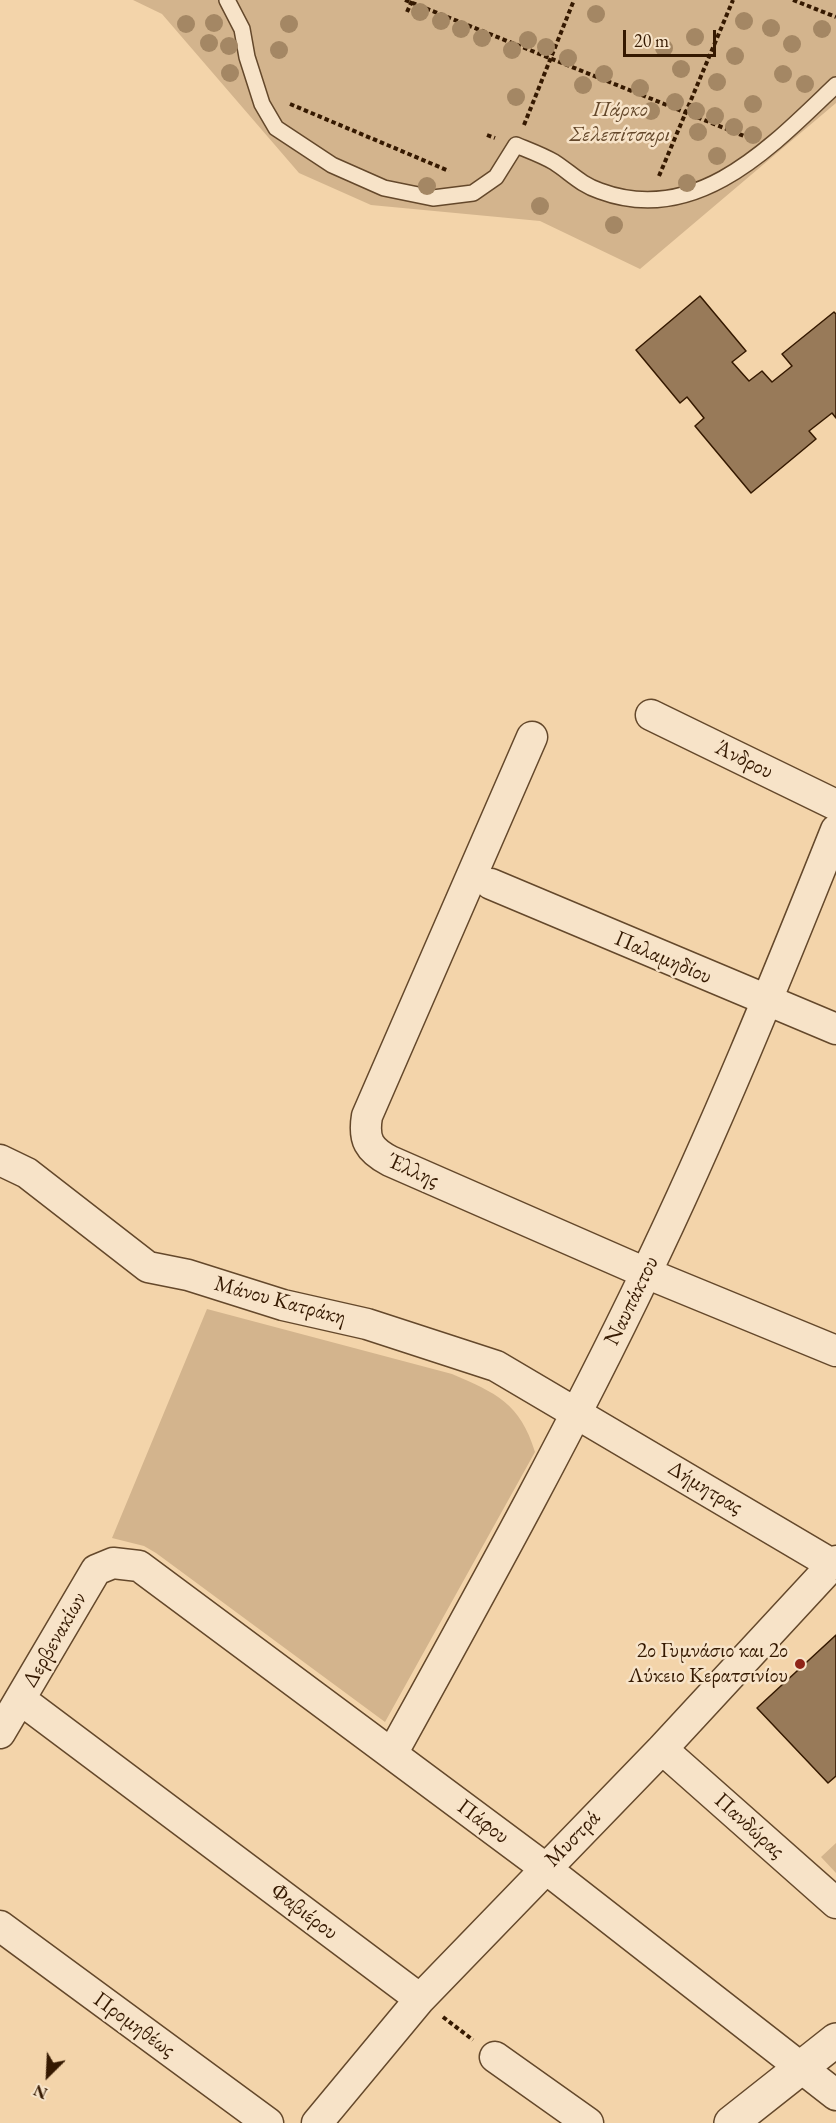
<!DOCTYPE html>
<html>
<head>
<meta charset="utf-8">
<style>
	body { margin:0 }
	#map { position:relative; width:836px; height:2123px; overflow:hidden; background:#f3d4aa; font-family:"EB Garamond",serif }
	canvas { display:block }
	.north { position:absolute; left:18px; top:2045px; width:60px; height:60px; -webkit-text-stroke:4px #f7e3c8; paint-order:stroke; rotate:204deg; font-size:16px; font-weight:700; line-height:24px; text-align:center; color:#351901 }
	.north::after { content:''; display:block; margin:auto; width:21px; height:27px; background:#351901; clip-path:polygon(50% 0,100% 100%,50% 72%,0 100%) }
	.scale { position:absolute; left:623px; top:30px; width:93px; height:27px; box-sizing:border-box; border:3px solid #351901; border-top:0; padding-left:8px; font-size:18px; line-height:21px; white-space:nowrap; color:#351901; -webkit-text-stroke:4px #f7e3c8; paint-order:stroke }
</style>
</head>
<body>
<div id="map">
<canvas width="836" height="2123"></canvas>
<div class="north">N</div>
<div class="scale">20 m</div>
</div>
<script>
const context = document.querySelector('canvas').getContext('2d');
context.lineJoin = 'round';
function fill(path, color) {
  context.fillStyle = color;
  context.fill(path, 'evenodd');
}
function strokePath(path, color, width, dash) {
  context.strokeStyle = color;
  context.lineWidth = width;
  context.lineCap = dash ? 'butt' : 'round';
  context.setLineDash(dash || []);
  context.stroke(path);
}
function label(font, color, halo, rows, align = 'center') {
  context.font = font + ' "EB Garamond",serif';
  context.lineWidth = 5;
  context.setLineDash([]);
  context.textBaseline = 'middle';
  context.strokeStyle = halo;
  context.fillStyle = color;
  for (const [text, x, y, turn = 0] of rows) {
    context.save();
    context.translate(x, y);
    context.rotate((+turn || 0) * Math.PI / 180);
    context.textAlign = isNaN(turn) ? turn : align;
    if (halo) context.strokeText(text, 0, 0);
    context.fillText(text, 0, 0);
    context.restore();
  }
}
fill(new Path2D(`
	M133,0H836V103L640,269L540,221L371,205L299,173L162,14Z
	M207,1309L452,1374C496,1393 520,1403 535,1452L385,1722L156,1553L144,1546L112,1538Z
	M836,1843V1873L821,1857Z`), '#d3b48d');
const building = new Path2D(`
	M700,296L746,351L732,362L749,381L762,371L772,382L792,366L782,354L834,312L836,314V418L832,413L809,431L816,439L751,493L695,426L704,418L687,397L680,403L636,350Z
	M836,1635V1776L828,1783L757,1708Z`);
fill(building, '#987a59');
strokePath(building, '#351901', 1.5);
const service = new Path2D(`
	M227,0L242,29L247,57L262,104L276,128L332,165L384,188L433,198L473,193L496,177L516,145C528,150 542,155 554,162C571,173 580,184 600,191C697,227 772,146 836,85`);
const minor = new Path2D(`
	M651,715L836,805
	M532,737L367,1116C363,1140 369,1150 390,1161L646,1273L836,1351
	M491,884L836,1029
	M0,1160L27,1173L148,1267L188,1275L283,1305L367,1324L496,1366L833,1565
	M20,1699L420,1999
	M0,1733L96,1570L113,1563L139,1566L545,1868L836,2095
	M662,1749L836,1903
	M392,1754C479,1596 567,1438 645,1275C715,1130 776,980 836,830
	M0,1926L268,2123
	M495,2057L588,2123
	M317,2123L420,1999L662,1749L836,1561`);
const tertiary = new Path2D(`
	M731,2123L836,2040`);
strokePath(service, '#64482b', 18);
strokePath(minor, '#64482b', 33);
strokePath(tertiary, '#64482b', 36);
strokePath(new Path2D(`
	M405,0L744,136
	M793,0L836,17
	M407,12L412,1
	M290,104L449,171
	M524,125L574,0
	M487,135L495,138
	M659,176L733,0
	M443,2017L473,2040`), '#351901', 4, [4.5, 3]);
strokePath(service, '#f7e3c8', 15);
strokePath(minor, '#f7e3c8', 30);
strokePath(tertiary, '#f7e3c8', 33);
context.fillStyle = '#a48764';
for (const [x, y] of [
	[420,12],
	[596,14],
	[441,21],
	[744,21],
	[214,23],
	[186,24],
	[289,24],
	[771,28],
	[461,29],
	[822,29],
	[695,37],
	[482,38],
	[528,40],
	[209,43],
	[792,44],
	[229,46],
	[546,47],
	[664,48],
	[279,50],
	[512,50],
	[735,56],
	[568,58],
	[681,69],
	[230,73],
	[604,74],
	[783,74],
	[717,82],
	[805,84],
	[583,85],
	[640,88],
	[516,97],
	[675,102],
	[753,104],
	[651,111],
	[696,111],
	[715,116],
	[734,127],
	[698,132],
	[753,135],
	[717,156],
	[687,183],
	[427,186],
	[540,206],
	[614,225]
]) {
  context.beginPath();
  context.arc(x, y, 9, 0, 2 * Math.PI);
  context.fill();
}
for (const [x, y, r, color] of [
	[800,1664,6,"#8f2418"]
]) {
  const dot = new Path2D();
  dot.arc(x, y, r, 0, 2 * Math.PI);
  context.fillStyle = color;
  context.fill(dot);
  strokePath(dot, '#f7e3c8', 2);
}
label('italic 22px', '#64482b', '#f7e3c8', [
	["Πάρκο",620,110],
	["Σελεπίτσαρι",620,135]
]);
label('22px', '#351901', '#f7e3c8', [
	["Άνδρου",744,760,26],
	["Παλαμηδίου",663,958,23],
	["Έλλης",413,1171,24],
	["Μάνου Κατράκη",280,1301,15],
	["Ναυπάκτου",632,1301,-64],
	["Δήμητρας",705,1488,31],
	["Δερβενακίων",55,1640,-60],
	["Πάφου",483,1822,37],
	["Πανδώρας",749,1826,42],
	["Μυστρά",573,1839,-46],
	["Φαβιέρου",304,1912,37],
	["Προμηθέως",134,2025,36]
]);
label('22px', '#351901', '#f7e3c8', [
	["2ο Γυμνάσιο και 2ο",788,1651],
	["Λύκειο Κερατσινίου",788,1676]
], 'right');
</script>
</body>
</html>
